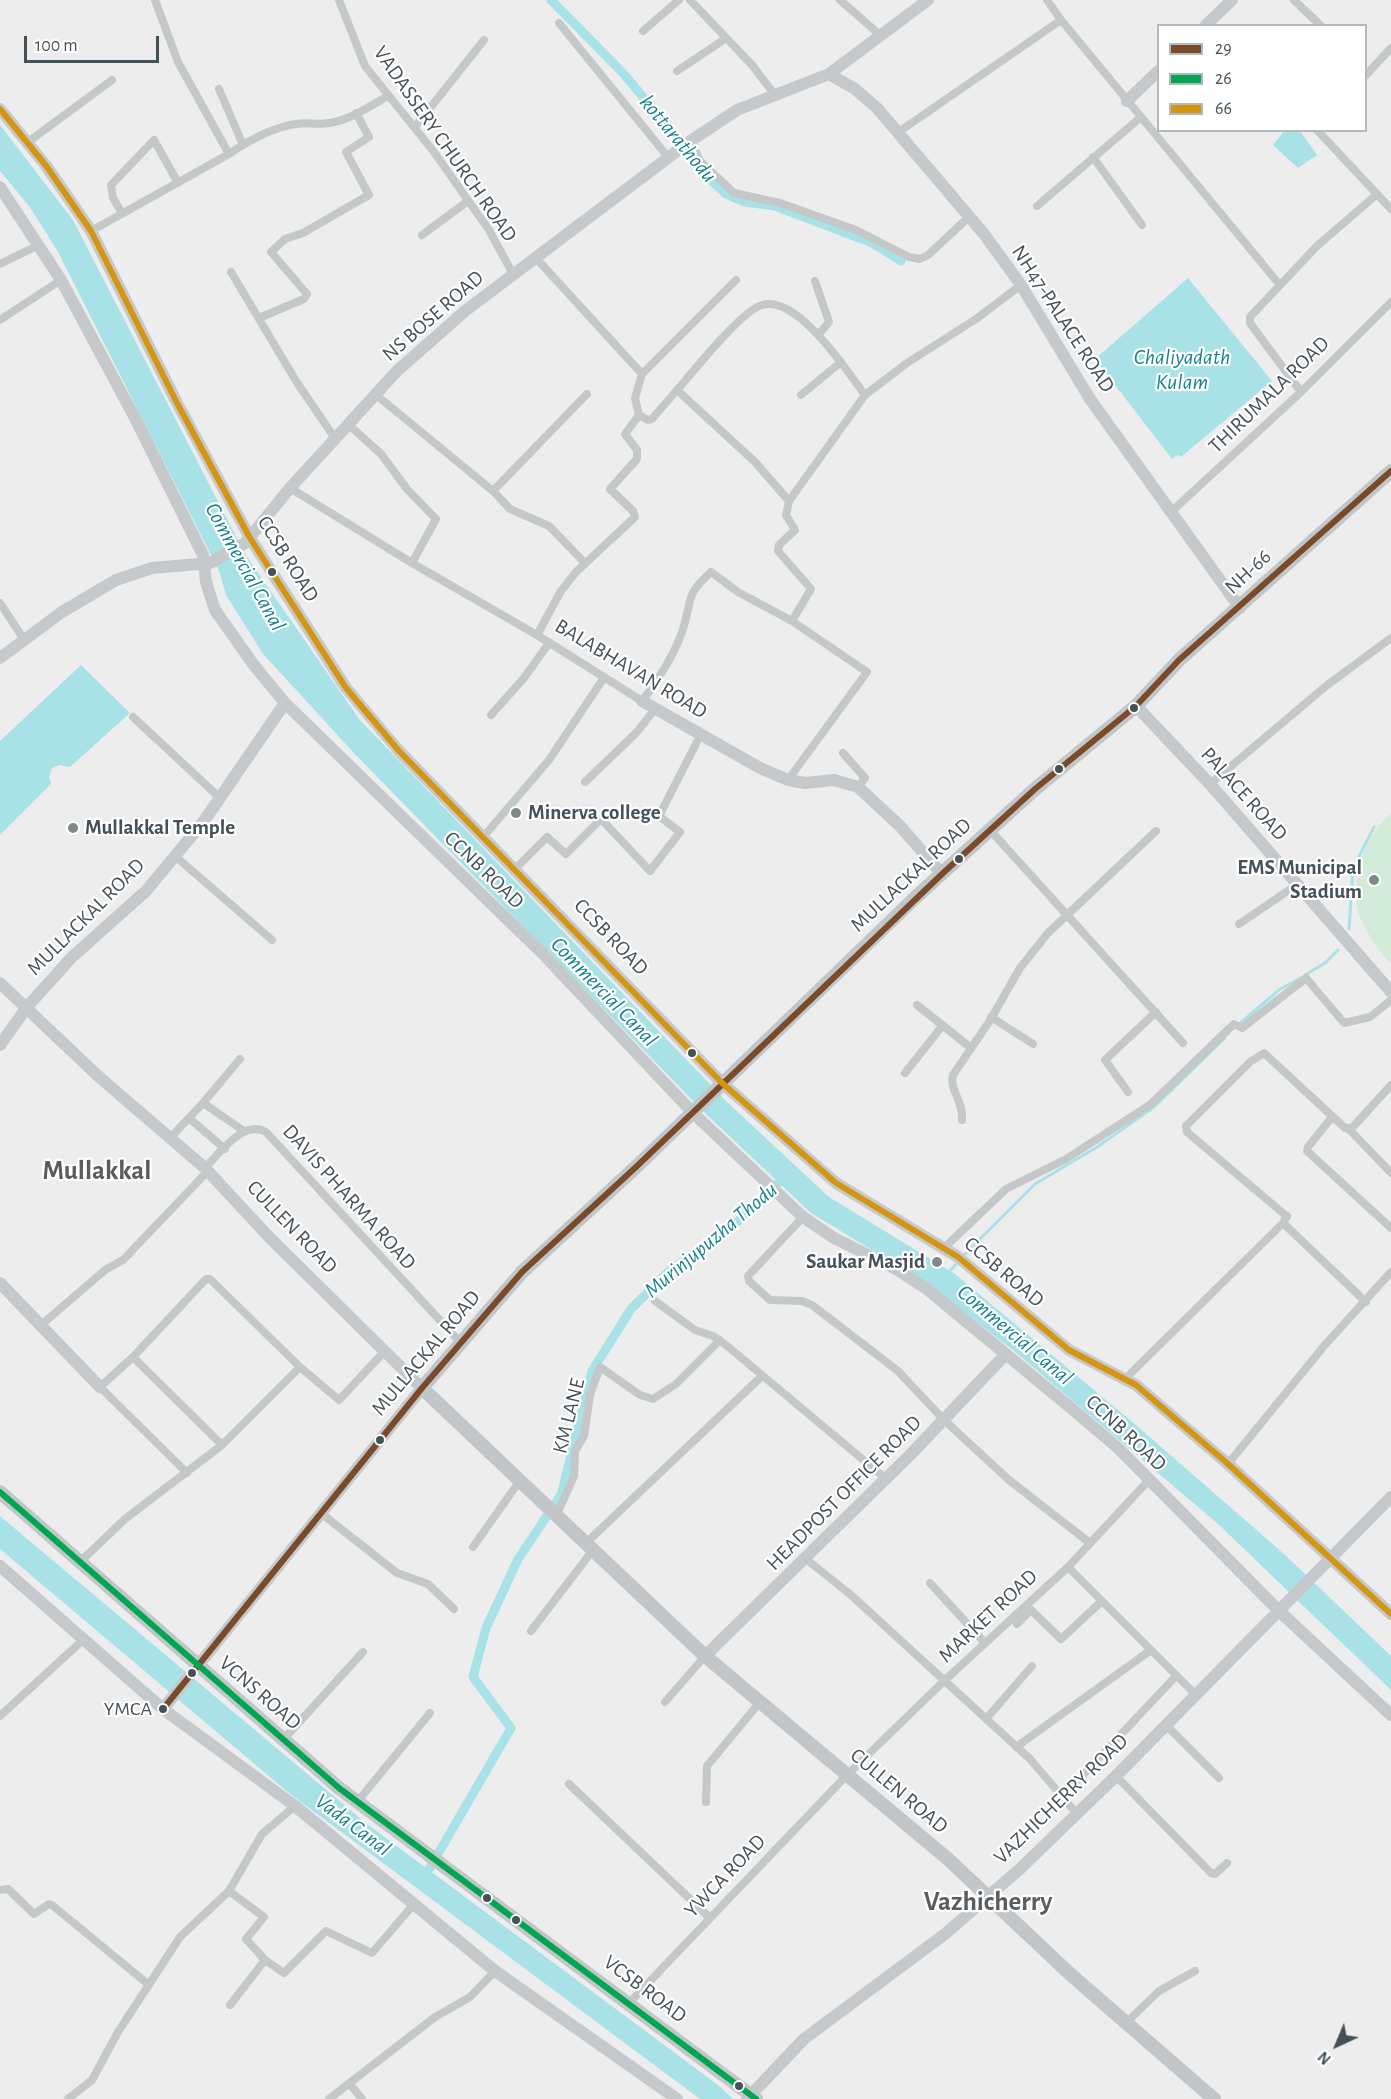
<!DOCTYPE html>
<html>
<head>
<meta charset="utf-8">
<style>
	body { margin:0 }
	#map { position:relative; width:1391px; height:2099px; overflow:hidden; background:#ededed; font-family:"Alegreya Sans",sans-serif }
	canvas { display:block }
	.legend { position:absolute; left:1157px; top:24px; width:210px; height:108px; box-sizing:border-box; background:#fff; border:2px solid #b5b9bc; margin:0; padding:8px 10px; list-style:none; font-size:18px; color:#455158 }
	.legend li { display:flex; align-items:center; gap:12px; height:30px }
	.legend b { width:30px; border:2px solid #b5b9bc }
	.north { position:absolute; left:1307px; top:2015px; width:60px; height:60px; -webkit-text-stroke:4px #fff; paint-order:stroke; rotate:224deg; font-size:16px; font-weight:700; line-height:24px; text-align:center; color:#455158 }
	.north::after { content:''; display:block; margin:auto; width:21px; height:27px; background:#455158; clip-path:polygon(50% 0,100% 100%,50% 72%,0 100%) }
	.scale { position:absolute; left:24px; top:36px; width:135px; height:27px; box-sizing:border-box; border:3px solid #455158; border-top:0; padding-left:8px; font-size:18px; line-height:21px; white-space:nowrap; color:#455158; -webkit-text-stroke:4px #fff; paint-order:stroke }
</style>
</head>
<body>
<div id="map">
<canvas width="1391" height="2099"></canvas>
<ul class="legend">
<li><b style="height:8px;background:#7a4b2a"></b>29</li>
<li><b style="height:8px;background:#00a651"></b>26</li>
<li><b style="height:8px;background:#d39512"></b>66</li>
</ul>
<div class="north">N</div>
<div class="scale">100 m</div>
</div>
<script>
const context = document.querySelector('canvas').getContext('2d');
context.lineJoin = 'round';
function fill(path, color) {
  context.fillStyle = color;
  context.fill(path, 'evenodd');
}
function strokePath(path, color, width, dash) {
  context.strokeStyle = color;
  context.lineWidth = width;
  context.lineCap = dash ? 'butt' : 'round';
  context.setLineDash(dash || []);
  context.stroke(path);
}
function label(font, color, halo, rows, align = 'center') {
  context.font = font + ' "Alegreya Sans",sans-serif';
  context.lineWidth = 4.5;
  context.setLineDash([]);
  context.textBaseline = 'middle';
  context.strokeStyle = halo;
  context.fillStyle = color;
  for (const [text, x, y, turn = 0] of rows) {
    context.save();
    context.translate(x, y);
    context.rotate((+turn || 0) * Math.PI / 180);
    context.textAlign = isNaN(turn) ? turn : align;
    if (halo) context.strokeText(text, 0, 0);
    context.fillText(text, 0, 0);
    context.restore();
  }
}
fill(new Path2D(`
	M1391,814V961L1390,963C1378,951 1363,928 1358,911C1350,880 1364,834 1391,814Z`), '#d2ecd9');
fill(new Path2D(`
	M0,125L73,220L245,554L359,719L727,1102L829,1197L955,1274L1137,1426L1283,1553L1391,1656V1690L1217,1523L1014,1351L928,1284L811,1213L706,1114L354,753L263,654L226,595L219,571L57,250L29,206L0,171Z
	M1284,131H1300L1317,155L1298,168L1273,145Z
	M1188,278L1272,381L1181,457L1178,455L1172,459L1095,359Z
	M81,665L130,713L70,767L60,765L52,768L49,777L51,784L0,835V741Z
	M0,1516L367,1824L718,2085L733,2099H700L289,1793L0,1549Z`), '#a8e2e7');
strokePath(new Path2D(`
	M1349,929L1353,868L1374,827
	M1305,975L1325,963L1338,950
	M1238,1025L1279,990L1300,978
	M962,1257L1035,1184L1097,1147L1154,1107L1225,1038
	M948,1273L958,1262`), '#a8e2e7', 3);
strokePath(new Path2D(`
	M551,0L622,72L676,136L704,174L726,194L745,202L775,206L872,243L901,261
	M424,1878L511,1728L473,1677L486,1628L506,1585L518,1559L561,1495L592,1371L631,1309L667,1273L737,1222L787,1175`), '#a8e2e7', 9);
strokePath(new Path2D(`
	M155,0L178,62L229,154C248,141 274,127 296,124C307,122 318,125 329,123C350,120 370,106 388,96
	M339,0L365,66L434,152L489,230L513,274
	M690,0L752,65L775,95
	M840,0L880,35
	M1047,0L1061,20L1279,284
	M1294,0L1321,26
	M559,23L668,157
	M643,31L679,0
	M677,71L725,39
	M1366,75L1391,48
	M219,89L243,145
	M415,127L484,40
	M1317,130L1391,209
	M900,131L1061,20
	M691,141L700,161L734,193L780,203L856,230L909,257L920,259L928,255L970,216
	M28,142L112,80
	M1093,157L1142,225
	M1037,206L1141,117
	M122,213L113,198L111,185L154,140L178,183
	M91,231L229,154
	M422,235L468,201
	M535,257L642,374L635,398L639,415L648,420L652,419L677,390L755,462L789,501L865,395L907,363L976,319L1021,285
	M0,264L39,245
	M231,272L296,381L336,440
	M815,281L829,322L819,334
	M259,318L304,299L307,294L271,252L285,239L303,233L369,195L346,152L369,137L356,113
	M0,320L61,280
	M642,374L736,280
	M677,390C694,371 741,311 762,305C797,294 847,371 865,395
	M1301,392L1250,323V317L1317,246L1376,195
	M375,394L493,491L587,394
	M801,395L841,362
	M349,425L381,454L407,489L436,519L412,563
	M290,488L412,563L537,635L642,701C658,680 673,658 682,632C693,601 683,597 711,572L738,592L792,621
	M493,491L510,509L549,526L585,563
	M1171,512L1301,392L1391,302
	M0,603L25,641
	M537,635L561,591L576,572L635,517L633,511L610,489L637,459V450L625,434L639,415
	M491,715L524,678L549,643
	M133,717L220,798
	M843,753L865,778L858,787
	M788,780L867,672L792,621L811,589L778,551L779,545L795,530L786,515L789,501
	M585,782L637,732L655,709
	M1210,784L1326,686L1391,638
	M990,830L1183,1043
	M484,836L549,760L603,679
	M175,856L272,940
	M516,868L547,837L566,854L601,819L650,871L680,832L659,816L701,734
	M1239,924L1298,884
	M917,1005L971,1048
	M991,1017L1033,1044
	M905,1073L943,1025
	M1128,1092L1105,1060L1156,1012
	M203,1103L240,1059
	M1332,1117L1308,1147L1307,1151L1391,1228
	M189,1118L225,1149
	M962,1120C964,1103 949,1089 953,1075L989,1022L1020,968L1048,933L1156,831
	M1348,1128L1391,1173
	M169,1139L203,1103L244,1131
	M205,1168C220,1153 243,1119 266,1132L460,1342
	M803,1217L748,1276L749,1281L770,1300L802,1301L812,1305L898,1371L944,1420L1009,1480L1090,1543
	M1283,1223L1287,1216L1284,1214L1187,1132L1186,1126L1250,1062L1264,1053L1345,1128H1352L1391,1085
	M944,1248L1006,1189L1066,1159L1151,1104L1234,1024L1242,1028L1306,978L1344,1023L1370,1017L1391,1000
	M655,1301L695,1330L713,1336L726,1345L885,1478
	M40,1326L105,1270L123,1260L208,1171
	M133,1357L222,1445
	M1125,1379L1283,1223L1366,1302
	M1228,1464L1324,1346L1391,1272
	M187,1473L100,1387L133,1357L206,1279H210L300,1367
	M322,1514L397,1573L428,1584L454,1609
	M557,1514L574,1476L575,1451L584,1436L590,1395L600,1367L640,1395L653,1399L676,1384L720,1340
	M586,1543L761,1377
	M473,1547L521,1479
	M806,1559L851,1595L1030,1759L1077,1814
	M80,1562L125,1519L222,1445L300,1367L339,1400L384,1352
	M1068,1567L1196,1695
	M930,1583L985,1643
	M1017,1624L1031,1610L1061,1639L1102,1601
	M531,1631L593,1550
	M665,1702L705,1656
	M0,1716L84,1639
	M986,1719L1032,1666
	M1166,1725L1219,1778
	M283,1740L363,1652
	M1016,1747L1151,1650
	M1116,1776L1211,1873L1215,1874L1227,1863
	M569,1784L710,1918
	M1063,1796L1176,1676
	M358,1801L430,1713
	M706,1802L707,1766L760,1702
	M0,1890L8,1889L34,1914L49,1904L52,1905L149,1985
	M229,1891L264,1917L246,1939L265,1960L230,2005
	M265,1960L284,1973L326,1931L372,1953L414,1904
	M629,2003L847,1775L944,1681L1068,1567L1149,1480
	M1127,2022L1159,1991L1195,1971
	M350,2084L362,2099
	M68,2099L92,2080L118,2032L180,1937L229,1891L262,1834L295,1806
	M329,2099L435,2017L470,1997L495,1971`), '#c4c8c9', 8);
strokePath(new Path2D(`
	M1205,26L1232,0
	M829,74L855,89L877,108L984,234L1021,285L1090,399L1240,608
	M1127,101L1158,71
	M0,109L47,167L91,231L177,403L250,538L346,688L399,751L722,1083L836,1183L958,1257L1069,1350L1136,1385L1228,1464L1391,1614
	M0,187L61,280L135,418L203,555L206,582L215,610L253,664L285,703L543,954L693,1113L803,1217L834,1238L896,1269L927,1289L1071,1408L1118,1448L1279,1611L1391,1715
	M0,658L62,612L116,580L152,568L210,563L245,543L290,488L397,371L465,311L689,142L737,110L829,74L928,0
	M642,701L760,768L788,780L805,783L834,780L858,787L900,826L942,874
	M1136,706L1210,784L1391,992
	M0,983L98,1076L205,1168L269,1237L422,1388L163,1709
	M0,1045L27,1007L71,958L146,891L204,821L285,703
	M0,1283L100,1387
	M0,1566L163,1709L295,1806L495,1971L677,2099
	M705,1656L910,1455L1006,1354
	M747,2099L804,2039L945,1934L1021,1868L1116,1776L1391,1497`), '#c6c9cb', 12);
strokePath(new Path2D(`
	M0,1492L339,1788L756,2099
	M1214,2099L1070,1974L948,1859L705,1656L422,1388L522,1272L636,1167L917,896L1035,789L1136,706L1179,660L1391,471`), '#c2c6c8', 14);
strokePath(new Path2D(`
	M163,1709L422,1388L522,1272L636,1167L942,874L1035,789L1136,706L1179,660L1391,471`), '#7a4b2a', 6);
strokePath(new Path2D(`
	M0,1492L339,1788L756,2099`), '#00a651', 6);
strokePath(new Path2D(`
	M0,109L47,167L91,231L177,403L250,538L346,688L399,751L722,1083L836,1183L958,1257L1069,1350L1136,1385L1228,1464L1391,1614`), '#d39512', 6);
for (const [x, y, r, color] of [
	[272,572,5,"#455158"],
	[1134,708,5,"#455158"],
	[1059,769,5,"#455158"],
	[516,813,6,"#80888c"],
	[73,828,6,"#80888c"],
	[959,859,5,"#455158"],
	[1374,880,6,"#80888c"],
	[692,1053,5,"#455158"],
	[937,1262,6,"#80888c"],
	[380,1440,5,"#455158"],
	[192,1673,5,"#455158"],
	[163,1709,5,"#455158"],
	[487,1898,5,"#455158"],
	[516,1920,5,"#455158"],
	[739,2086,5,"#455158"]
]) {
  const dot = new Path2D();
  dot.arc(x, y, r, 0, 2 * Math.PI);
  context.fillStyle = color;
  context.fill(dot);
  strokePath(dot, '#fff', 2);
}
label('20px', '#455158', '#fff', [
	["YMCA",152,1709]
], 'right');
label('21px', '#455158', '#fff', [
	["VADASSERY CHURCH ROAD",445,144,55],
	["NS BOSE ROAD",433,316,-41],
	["NH47-PALACE ROAD",1063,319,57],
	["THIRUMALA ROAD",1269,395,-44],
	["CCSB ROAD",288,559,58],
	["NH-66",1248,572,-43],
	["BALABHAVAN ROAD",631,669,31],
	["PALACE ROAD",1244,794,48],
	["CCNB ROAD",484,870,44],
	["MULLACKAL ROAD",911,875,-43],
	["MULLACKAL ROAD",86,917,-45],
	["CCSB ROAD",611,937,46],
	["DAVIS PHARMA ROAD",349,1197,48],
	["CULLEN ROAD",292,1227,46],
	["CCSB ROAD",1004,1272,40],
	["MULLACKAL ROAD",426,1353,-50],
	["KM LANE",569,1416,-76],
	["CCNB ROAD",1126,1433,43],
	["HEADPOST OFFICE ROAD",844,1493,-45],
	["MARKET ROAD",988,1616,-43],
	["VCNS ROAD",260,1693,41],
	["CULLEN ROAD",899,1791,40],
	["VAZHICHERRY ROAD",1061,1799,-44],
	["YWCA ROAD",725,1876,-46],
	["VCSB ROAD",645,1989,37]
]);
label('bold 21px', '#455158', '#fff', [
	["Minerva college",528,813],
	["Mullakkal Temple",85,828],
	["EMS Municipal",1362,868,"right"],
	["Stadium",1362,892,"right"],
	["Saukar Masjid",925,1262,"right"]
], 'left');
label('italic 22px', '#15828d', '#fff', [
	["kottarathodu",678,139,50],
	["Chaliyadath",1182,357],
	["Kulam",1182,382],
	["Commercial Canal",245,567,61],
	["Commercial Canal",604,992,46],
	["Murinjupuzha Thodu",711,1240,-40],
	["Commercial Canal",1015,1335,40],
	["Vada Canal",353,1825,37]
]);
label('bold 27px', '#595d60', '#fff', [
	["Mullakkal",97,1171],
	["Vazhicherry",988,1902]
]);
</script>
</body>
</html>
